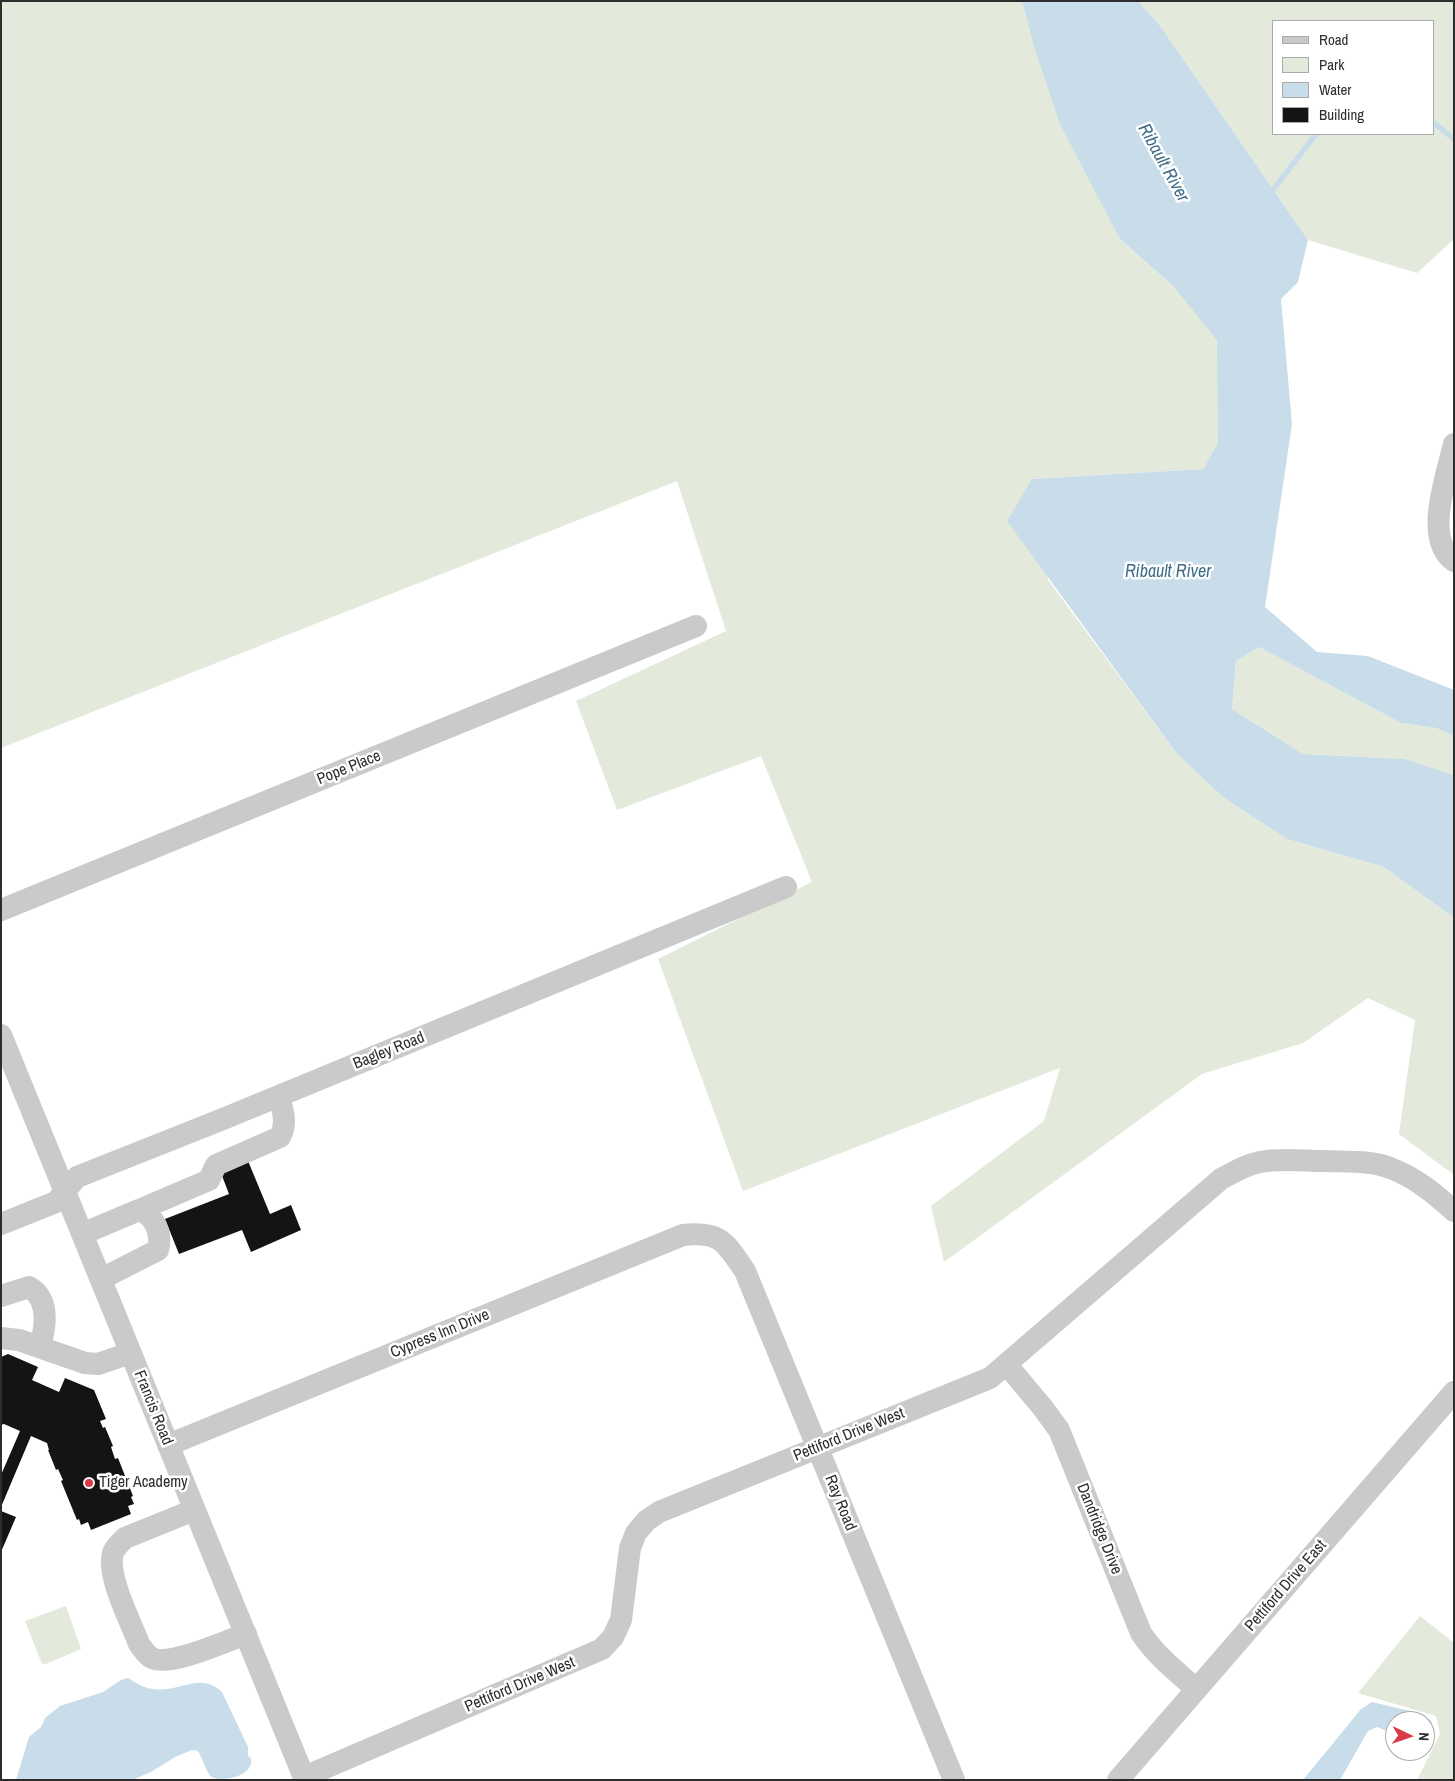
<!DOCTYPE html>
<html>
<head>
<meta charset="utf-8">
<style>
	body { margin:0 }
	#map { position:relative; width:1455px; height:1781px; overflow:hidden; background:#fff; font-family:"Archivo Narrow",sans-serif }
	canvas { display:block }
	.frame { position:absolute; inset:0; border:2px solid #2d2d2d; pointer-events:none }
	.legend { position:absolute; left:1272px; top:20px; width:162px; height:115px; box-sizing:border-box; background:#fff; border:1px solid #ababab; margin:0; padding:6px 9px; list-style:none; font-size:15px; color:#2d2d2d }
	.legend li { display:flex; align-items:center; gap:10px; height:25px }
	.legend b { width:25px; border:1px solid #ababab }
	.north { position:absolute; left:1385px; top:1711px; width:50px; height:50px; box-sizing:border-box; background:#fff; border:1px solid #ababab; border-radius:50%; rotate:93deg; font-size:14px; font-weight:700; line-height:20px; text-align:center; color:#2d2d2d }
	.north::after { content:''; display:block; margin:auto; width:18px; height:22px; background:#da3948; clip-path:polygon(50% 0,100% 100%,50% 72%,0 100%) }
</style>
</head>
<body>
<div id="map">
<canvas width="1455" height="1781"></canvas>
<div class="frame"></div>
<ul class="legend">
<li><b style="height:6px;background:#cacaca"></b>Road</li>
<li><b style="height:14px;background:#e3eadb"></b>Park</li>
<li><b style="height:14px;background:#c8dde9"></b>Water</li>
<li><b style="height:14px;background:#141414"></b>Building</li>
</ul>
<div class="north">N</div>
</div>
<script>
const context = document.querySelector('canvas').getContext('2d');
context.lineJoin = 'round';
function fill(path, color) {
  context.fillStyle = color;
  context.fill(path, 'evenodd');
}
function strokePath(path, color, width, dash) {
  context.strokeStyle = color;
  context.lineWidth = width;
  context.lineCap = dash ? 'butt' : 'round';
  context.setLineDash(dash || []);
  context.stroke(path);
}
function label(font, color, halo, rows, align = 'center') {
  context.font = font + ' "Archivo Narrow",sans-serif';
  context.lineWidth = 5;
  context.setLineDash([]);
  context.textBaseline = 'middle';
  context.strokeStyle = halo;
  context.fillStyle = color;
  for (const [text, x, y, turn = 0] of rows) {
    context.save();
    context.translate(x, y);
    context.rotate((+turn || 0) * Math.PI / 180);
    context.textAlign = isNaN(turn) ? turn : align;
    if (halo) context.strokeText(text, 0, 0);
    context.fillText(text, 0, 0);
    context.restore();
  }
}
fill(new Path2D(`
	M1,1H1022L1033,44L1120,239L1173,286L1218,340V443L1203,469L1032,479L1048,580L1177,754L1223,797L1287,839L1384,867L1454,918V1175L1399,1134L1415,1020L1368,998L1303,1043L1202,1074L944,1262L931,1206L1044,1121L1060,1068L743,1191L658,959L812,882L761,756L617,810L576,701L726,631L677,481L1,748Z
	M1138,1H1454V239L1417,273L1308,240L1161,27ZM1274,21H1434V134H1274Z
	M1259,647L1401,723L1436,728L1454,736V775L1405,759L1303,754L1232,709L1236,661Z
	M66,1606L81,1649L46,1664H42L25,1621Z
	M1420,1616L1454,1643V1780H1417L1440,1734L1436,1716L1358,1693Z`), '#e3eadb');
fill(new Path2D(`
	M1022,1H1138L1161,27L1308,240L1298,282L1281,299L1292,424L1265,607L1317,652L1368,656L1454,690V736L1436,728L1401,723L1259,647L1236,661L1232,709L1303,754L1405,759L1454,775V918L1384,867L1287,839L1223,797L1177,754L1007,521L1032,479L1203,469L1218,443L1217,340L1173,286L1120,239L1060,124L1033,44Z
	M128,1678C136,1683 144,1688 153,1689C181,1693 199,1671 222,1692L248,1747V1756L251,1758C254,1776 226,1781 213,1778C206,1774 203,1759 198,1751L192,1750L175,1757L151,1772L132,1780H16L29,1737L41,1727L45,1718L60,1706L103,1692L121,1680Z
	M1372,1702L1423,1714L1431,1721L1434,1729L1431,1739L1425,1741V1721H1395V1734L1377,1727L1368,1731L1340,1780H1303L1361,1709Z`), '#c8dde9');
strokePath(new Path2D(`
	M1434,123L1454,139
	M1273,190L1316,134`), '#c8dde9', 5.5);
fill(new Path2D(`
	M246,1156L270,1214L291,1205L301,1230L251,1252L242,1230L179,1254L165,1219L229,1194L219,1168Z
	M8,1354L38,1367L32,1380L59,1392L65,1378L94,1390L106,1419L100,1421L103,1428L105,1427L113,1446L111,1447L115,1459L118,1458L133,1496L131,1497L134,1504L128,1506L131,1514L91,1530L88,1522L81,1525L79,1519L77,1520L61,1481L63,1480L58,1469L56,1470L48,1450H49L47,1443L31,1436L1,1507V1475L20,1431L4,1424L1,1425V1357Z
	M1,1511L16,1517L1,1552Z`), '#141414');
strokePath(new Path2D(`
	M1454,444C1447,475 1423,539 1454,561
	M1,910L696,626
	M1,1035L305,1780
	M139,1210L209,1180L216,1165L280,1137C287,1124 284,1110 278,1097
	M1,1224L56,1202L77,1177L223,1119L786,887
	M82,1234L139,1210C156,1216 162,1235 158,1250L101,1279
	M1,1296L29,1287C50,1299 46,1326 40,1347
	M1,1338L19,1340L85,1363L98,1364L130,1353
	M1007,1365L1043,1408L1059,1430L1141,1633C1156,1656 1176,1671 1196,1689
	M168,1445L683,1235C721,1231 725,1242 745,1271L954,1780
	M194,1510L125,1538C120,1543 115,1547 113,1553C106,1575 131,1622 139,1644C143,1649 146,1655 152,1658C170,1667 226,1641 246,1634
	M304,1777L602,1649L613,1637L621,1620L630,1548L636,1533L646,1521L659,1512L990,1378L1221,1179C1234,1172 1245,1165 1260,1162C1281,1158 1304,1161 1325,1161C1346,1162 1370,1160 1390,1168C1415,1177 1435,1194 1454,1211
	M1118,1780L1454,1392`), '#cacaca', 22);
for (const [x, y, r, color] of [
	[89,1483,5,"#da3948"]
]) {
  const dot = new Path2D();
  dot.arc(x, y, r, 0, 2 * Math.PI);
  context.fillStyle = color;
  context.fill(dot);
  strokePath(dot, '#fff', 2);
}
label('16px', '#2d2d2d', '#fff', [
	["Pope Place",349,768,-22],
	["Bagley Road",389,1051,-22],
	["Cypress Inn Drive",440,1334,-22],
	["Francis Road",153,1408,68],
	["Pettiford Drive West",849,1435,-22],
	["Ray Road",840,1503,68],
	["Dandridge Drive",1099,1529,68],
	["Pettiford Drive East",1286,1586,-49],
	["Pettiford Drive West",520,1685,-23]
]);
label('16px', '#2d2d2d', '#fff', [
	["Tiger Academy",99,1483]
], 'left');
label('italic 18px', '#406e89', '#fff', [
	["Ribault River",1163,163,61],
	["Ribault River",1168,572]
]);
</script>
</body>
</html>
